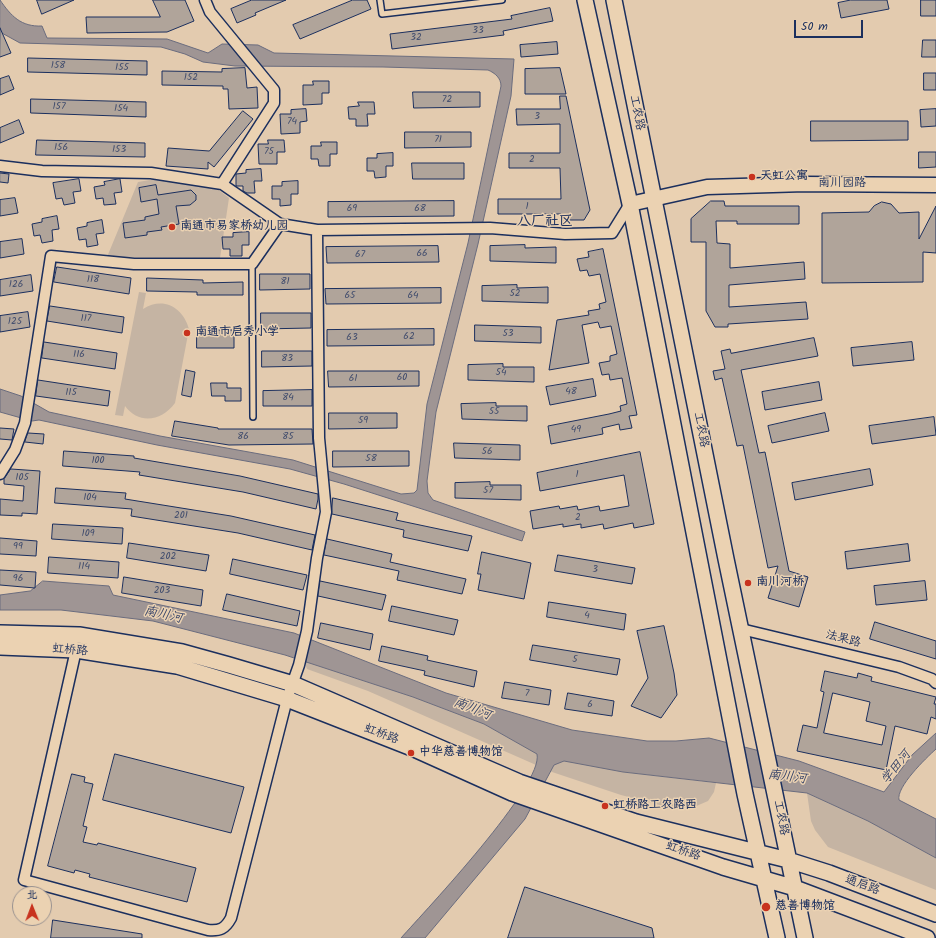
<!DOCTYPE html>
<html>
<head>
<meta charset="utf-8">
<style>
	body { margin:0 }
	#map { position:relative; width:936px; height:938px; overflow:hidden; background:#e3cbaf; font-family:Kalam,"LXGW WenKai TC",sans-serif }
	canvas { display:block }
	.north { position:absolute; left:12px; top:886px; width:40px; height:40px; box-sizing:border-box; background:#ebd2b2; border:1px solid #989190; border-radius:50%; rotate:359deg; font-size:11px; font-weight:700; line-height:16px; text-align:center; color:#1b2f5e }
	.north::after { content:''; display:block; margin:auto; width:14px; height:18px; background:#c8321e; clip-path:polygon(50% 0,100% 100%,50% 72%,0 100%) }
	.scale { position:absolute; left:794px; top:20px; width:69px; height:18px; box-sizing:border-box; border:2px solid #1b2f5e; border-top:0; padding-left:5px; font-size:12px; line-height:14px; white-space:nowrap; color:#1b2f5e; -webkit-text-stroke:3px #ebd2b2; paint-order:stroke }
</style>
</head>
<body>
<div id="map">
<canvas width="936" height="938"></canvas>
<div class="north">北</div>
<div class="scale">50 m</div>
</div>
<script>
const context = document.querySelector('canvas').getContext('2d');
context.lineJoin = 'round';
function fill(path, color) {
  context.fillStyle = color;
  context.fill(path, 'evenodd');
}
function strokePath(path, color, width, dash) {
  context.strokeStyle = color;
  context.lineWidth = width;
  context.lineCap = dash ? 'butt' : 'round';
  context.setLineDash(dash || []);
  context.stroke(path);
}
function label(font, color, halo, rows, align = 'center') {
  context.font = font + ' Kalam,"LXGW WenKai TC",sans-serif';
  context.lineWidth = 3;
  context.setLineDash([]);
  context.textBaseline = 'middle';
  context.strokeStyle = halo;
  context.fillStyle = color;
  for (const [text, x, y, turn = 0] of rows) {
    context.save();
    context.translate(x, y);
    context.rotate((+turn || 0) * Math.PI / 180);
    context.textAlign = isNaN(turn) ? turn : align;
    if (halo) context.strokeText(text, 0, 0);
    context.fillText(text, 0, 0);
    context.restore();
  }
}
fill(new Path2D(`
	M156,179L216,188L229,198L220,258L107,257L138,182ZM156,185L158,199L141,202L139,188ZM186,190L193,191L196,195V200L190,205L176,206L179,224L161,227V230L147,232V235L125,238L123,223L145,220V217L159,214Z
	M139,292L146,293L143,309C163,296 183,307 189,329L175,403C162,421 139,425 125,406L123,416L115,415Z
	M304,661L413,697L484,724L525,747L623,772L716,783L714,792L708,801L694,807L675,809L621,795L552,772L368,691L307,669Z
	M807,793L868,821L936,858V890L828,847L815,830L811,821Z`), '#c5b4a3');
const water = new Path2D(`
	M0,0C11,16 21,27 42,26L47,38L167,39L208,53L222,44L258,45L274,53L514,59L511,96L478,244L436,412L427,481L428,493L433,500L525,532L522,541L344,484L290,469L157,445L39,420L32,421L0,412V389L21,396L49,412L160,436L293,460L401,494L414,493L417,490L427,404L468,243L501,86C501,78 495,73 488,70L383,67L235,66L203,62L185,54L161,47L20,43L0,32Z
	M43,581L109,586L113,595L294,633L446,693L572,730L647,741H676L709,738L799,761L884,792L912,755L936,733V749C926,758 896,787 899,800L936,819V858L868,821L807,793L623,772L564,761L554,765L525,819L425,938H401C426,910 544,785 537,754L484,724L413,697L285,655L153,621L61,610H0V595L30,591Z`);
fill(water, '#9f9594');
strokePath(water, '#6a6c7e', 1);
const building = new Path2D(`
	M37,0H74L42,14Z
	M153,0H185L194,21L167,32L87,33L86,17H160Z
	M252,0H286L255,13L256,15L237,23L231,9Z
	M353,0H367L371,9L300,39L293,25Z
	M851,0H887L889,9L841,18L838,3Z
	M921,0H936V16H921Z
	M550,8L553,21L503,31L504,35L392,49L390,34L512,19L511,16Z
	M0,28L11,53L0,57Z
	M923,40H936V57H922Z
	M557,42L558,54L521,57L520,45Z
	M28,58L147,61V75L28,72Z
	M245,68L247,88L257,87L258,108L229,109L228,89H223V86L162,85V71L222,72V69Z
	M560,68L566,94H525V69Z
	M924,73H936V90H924Z
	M9,76L14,89L0,95V79Z
	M313,81H329V93H322V104L303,105V85H313Z
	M413,92H480V107L414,108Z
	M560,96H566L590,210L584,220H561V214H498V199H561L560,168H509V153H560V124L517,125L516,109H560Z
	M31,99L146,102V117L31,113Z
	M358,102H374L375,114H367L368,126H356V119H349L348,107L359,106Z
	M306,109L307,121L300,122V133L281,134L280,114H291V110Z
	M936,109V126L921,127L920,110Z
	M243,111L253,119L214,167L208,162V169L166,166L168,148L209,151Z
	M19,120L24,133L0,143V128Z
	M811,121H908V140L811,141Z
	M405,132H471V147L405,148Z
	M37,140L145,143V157L36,155Z
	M268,140H284L285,152H277V164H259L258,144H268Z
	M321,142H337V154H330V166H319L318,159H311V146H321Z
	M919,152H936V167L919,168Z
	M393,153V166H386V177L375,178L374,171H367V158H377V154Z
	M412,163H464V179H413Z
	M261,169L262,181H254L255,193H247L243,191V186H236V174L246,173V170Z
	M0,173L9,174L8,183L0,182Z
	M79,179L81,191L73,192L75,203L64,205L62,198L56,199L53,183Z
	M120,179L122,192L114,193L116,204L104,205L103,198L96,199L94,187L105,185L104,182Z
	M298,181V194H291V205L280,206V199H272V186H282V182Z
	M156,185L158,195L191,190L196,195V200L190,205L176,206L179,224L161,227L162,230L147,232V235L125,238L123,223L145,220V217L159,214L157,199L141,202L139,188Z
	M15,198L18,213L0,216V200Z
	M454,201V216L328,217V202Z
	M711,201H724L725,206H799V224H737V221H716L717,243L730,244V268L804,262L805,279L729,285V307L806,302L808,319L728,324V327H715L706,311V242H691V219Z
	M882,202L891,204L899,213L919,212V239L936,206V253L923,252V282L822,283V213L869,212L874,206Z
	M57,216L59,229L52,230L53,241L42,243L40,235L34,236L32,224L42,222V219Z
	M102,220L104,233L96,234L98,245L87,247L86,239L79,240L77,228L87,226V223Z
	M249,232V245H242V256H230V249H223L222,237H233V233Z
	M22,239L24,254L0,258V242Z
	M525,245V248L556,247V263L490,261V246Z
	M438,246L439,262L327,263L326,247Z
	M603,249L637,415L629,416L632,428L620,430L619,424L602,428L603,434L551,444L548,426L609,414L621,411L620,406L627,404L622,378L610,380L609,374L602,375L599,363L610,361V356L617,354L611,326L600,328L598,322L582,325L589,363L549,370L557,320L589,315L588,311L600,309L599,304L606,302L600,274L589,276L587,270L580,271L577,259L589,257L588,252Z
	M57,267L131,278L129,294L54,282Z
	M260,274H310V289L260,290Z
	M31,275L33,291L0,296V280Z
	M147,278L203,280V283L243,282V295H197V292L147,291Z
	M517,285V288L548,287V303L482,301V286Z
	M441,288V303L326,304L325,289Z
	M50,306L124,317L122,333L47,321Z
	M28,312L30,327L0,332V316Z
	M261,313H311V328L261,329Z
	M475,325L541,327V343L475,341Z
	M434,329V345L327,346V330Z
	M197,330H234V348H197Z
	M814,338L818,356L741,370L759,453L765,452L789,571L808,577L799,607L768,598L778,566L768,568L743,445L737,446L722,378L715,380L713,371L725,369L721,351L730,349L731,353Z
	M44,342L117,353L115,369L42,358Z
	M912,342L914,360L853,366L851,348Z
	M262,351H312V366L262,367Z
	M503,364V367H534V382L468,380V365Z
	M186,370L195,372L191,397L182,395Z
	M328,371H419V386L329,387Z
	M593,379L596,396L550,405L546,387Z
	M38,380L110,391L108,406L36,396Z
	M819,382L822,400L765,410L762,392Z
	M211,383H227V388H241V401H225V396H212Z
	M312,390V406H263V391Z
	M496,403V406H527V421L462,419L461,404Z
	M329,413H397V428L329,429Z
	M825,413L829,431L772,443L768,426Z
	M934,417L936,435L872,444L869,426Z
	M175,421L218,428V429H312L313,444L229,445L172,436Z
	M0,428L14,429L12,440L0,439Z
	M28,433L44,434L43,444L25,442Z
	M454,443L520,445V460L455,458Z
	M64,451L134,456V458L240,476L318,494V499L316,509L243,492L139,475L140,472L63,466Z
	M333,451H409V466L333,467Z
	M640,452L654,524L634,528L633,523L604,529L603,524L581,528V524L563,527V524L533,529L530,511L559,506L560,509L577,506L578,510L599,506L600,511L629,506L624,475L540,491L537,473Z
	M11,469L40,471L37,514L22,513V516L0,515V499L23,501L24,486L4,484V479Z
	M870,469L873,485L795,500L792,483Z
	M490,482V485H521V500L455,498V483Z
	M56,488L126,493L125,499L231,516L315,535L312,550L238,533L131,516L132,509L55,503Z
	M333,498L398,513L396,520L472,536L468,551L403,537L404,530L332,514Z
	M53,524L123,528L122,544L52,539Z
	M0,538L37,541L36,556L0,554Z
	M327,539L392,554L390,562L466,579L462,594L397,580L399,571L324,555Z
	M129,543L209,555L206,571L127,558Z
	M908,544L910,561L847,569L845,552Z
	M482,552L531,563L524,599L478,590L481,574H478Z
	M558,555L635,568L632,584L555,571Z
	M49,557L119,562L118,578L48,573Z
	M233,559L307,575L303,590L230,574Z
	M0,570L36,572L35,588L0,585Z
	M124,577L203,590L201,606L122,593Z
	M320,581L386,595L382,610L318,596Z
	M925,581L927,600L876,605L874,586Z
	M227,594L300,611L297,626L223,610Z
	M549,602L626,614L624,630L547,617Z
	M392,606L458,620L454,635L389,621Z
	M875,622L936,641V659L870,639Z
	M321,623L373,634L370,650L318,638Z
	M664,626L674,673L677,695L661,718L631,706L648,678L637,631Z
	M533,645L620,659L617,675L530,660Z
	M382,646L428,656L427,660L477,671L474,687L424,675L425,671L379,661Z
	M825,671L857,678L858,673L872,677L871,681L936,697L934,704H936V719L931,717L927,734L895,726L886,770L797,751L803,725L817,728L824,692L821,691ZM833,693L870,702L866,721L886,726L882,745L824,733Z
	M505,682L551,690L549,705L502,698Z
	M568,693L614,701L612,716L565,709Z
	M115,754L244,787L231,833L103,800Z
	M72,774L85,777L84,782L93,784L83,826L87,827L83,842L97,845L98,843L196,868L187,902L89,877L90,874L75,870L74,873L48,866Z
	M525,887L652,928L654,938H508Z
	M53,920L142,934V938H51Z`);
fill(building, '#b0a49a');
strokePath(building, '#1b2f5e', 1);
const lane = new Path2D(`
	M380,0L382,14L502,0
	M252,264L253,417`);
const street = new Path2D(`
	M205,0L210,12L274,90V103L222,184
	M0,166L42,171L151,173L222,184L280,224L317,230L490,228L565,234L612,233L630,204
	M0,474L15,450L25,423L51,256L134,264H252L280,224
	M741,629L899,667L932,679L936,683
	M76,650L24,880L208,930C220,931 225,929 231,918L287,699L299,665L307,631L317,558L326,512L319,438L317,230`);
const secondary = new Path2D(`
	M630,204L707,187L805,184L936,185`);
const primary = new Path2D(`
	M585,0L630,204L745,794L777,938
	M614,0L726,559L805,938
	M0,633L79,635L182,652L229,665L293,684L519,782L636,822L788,860L829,873L936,914
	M0,647L76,650L177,666L287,699L412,748L512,793L723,867L795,888L927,938`);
strokePath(lane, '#1b2f5e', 8);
strokePath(street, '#1b2f5e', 13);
strokePath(secondary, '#1b2f5e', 17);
strokePath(primary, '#1b2f5e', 18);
strokePath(lane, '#ebd2b2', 5);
strokePath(street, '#ebd2b2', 10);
strokePath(secondary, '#ebd2b2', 14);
strokePath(primary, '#ebd2b2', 15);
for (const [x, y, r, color] of [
	[752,177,4,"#c8321e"],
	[172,227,4,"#c8321e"],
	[187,333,4,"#c8321e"],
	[748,583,4,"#c8321e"],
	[411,753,4,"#c8321e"],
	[605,806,4,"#c8321e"],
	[766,907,5,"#c8321e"]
]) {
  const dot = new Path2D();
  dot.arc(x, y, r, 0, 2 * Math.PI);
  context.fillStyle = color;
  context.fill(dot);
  strokePath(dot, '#ebd2b2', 1.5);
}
label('10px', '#404c6d', null, [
	["33",478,31],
	["32",416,38],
	["158",58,66],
	["155",122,68],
	["152",191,78],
	["72",447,100],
	["157",59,107],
	["154",121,109],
	["3",537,117],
	["74",292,122],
	["71",438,140],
	["156",61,148],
	["153",119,150],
	["75",269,152],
	["2",532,160],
	["1",527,207],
	["69",352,209],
	["68",420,209],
	["66",422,254],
	["67",360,255],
	["118",93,280],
	["81",285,282],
	["126",16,285],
	["52",515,294],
	["65",350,296],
	["64",413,296],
	["117",86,319],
	["125",15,322],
	["53",508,334],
	["62",409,337],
	["63",352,338],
	["116",79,355],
	["83",287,359],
	["54",501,373],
	["60",402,378],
	["61",353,379],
	["48",571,392],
	["115",71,393],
	["84",288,398],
	["55",494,412],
	["59",363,421],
	["49",576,430],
	["86",243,437],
	["85",288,437],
	["56",487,452],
	["58",371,459],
	["100",98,461],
	["1",577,475],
	["105",22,478],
	["57",488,491],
	["104",90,498],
	["201",181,516],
	["2",578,518],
	["109",88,534],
	["99",18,547],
	["202",168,557],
	["114",84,567],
	["3",595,570],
	["96",18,579],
	["203",162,591],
	["4",587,616],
	["5",575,660],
	["7",527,694],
	["6",590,705]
]);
label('12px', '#1b2f5e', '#ebd2b2', [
	["工农路",636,113,79],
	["南川园路",842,184],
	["工农路",700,430,79],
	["法果路",843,640,14],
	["虹桥路",70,651,5],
	["虹桥路",381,735,21],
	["工农路",780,818,79],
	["虹桥路",683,852,19],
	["通启路",862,886,20]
]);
label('bold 12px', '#1b2f5e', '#ebd2b2', [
	["天虹公寓",760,177],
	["南通市易家桥幼儿园",180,227],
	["南通市启秀小学",195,333],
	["南川河桥",756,583],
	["中华慈善博物馆",419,753],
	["虹桥路工农路西",613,806],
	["慈善博物馆",775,907]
], 'left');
label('italic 13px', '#354369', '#ebd2b2', [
	["南川河",163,616,12],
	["南川河",472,710,22],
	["学田河",897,768,-51],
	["南川河",787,778,7]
]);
label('bold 14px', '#1b2f5e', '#ebd2b2', [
	["八厂社区",545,223]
]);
</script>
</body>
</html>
